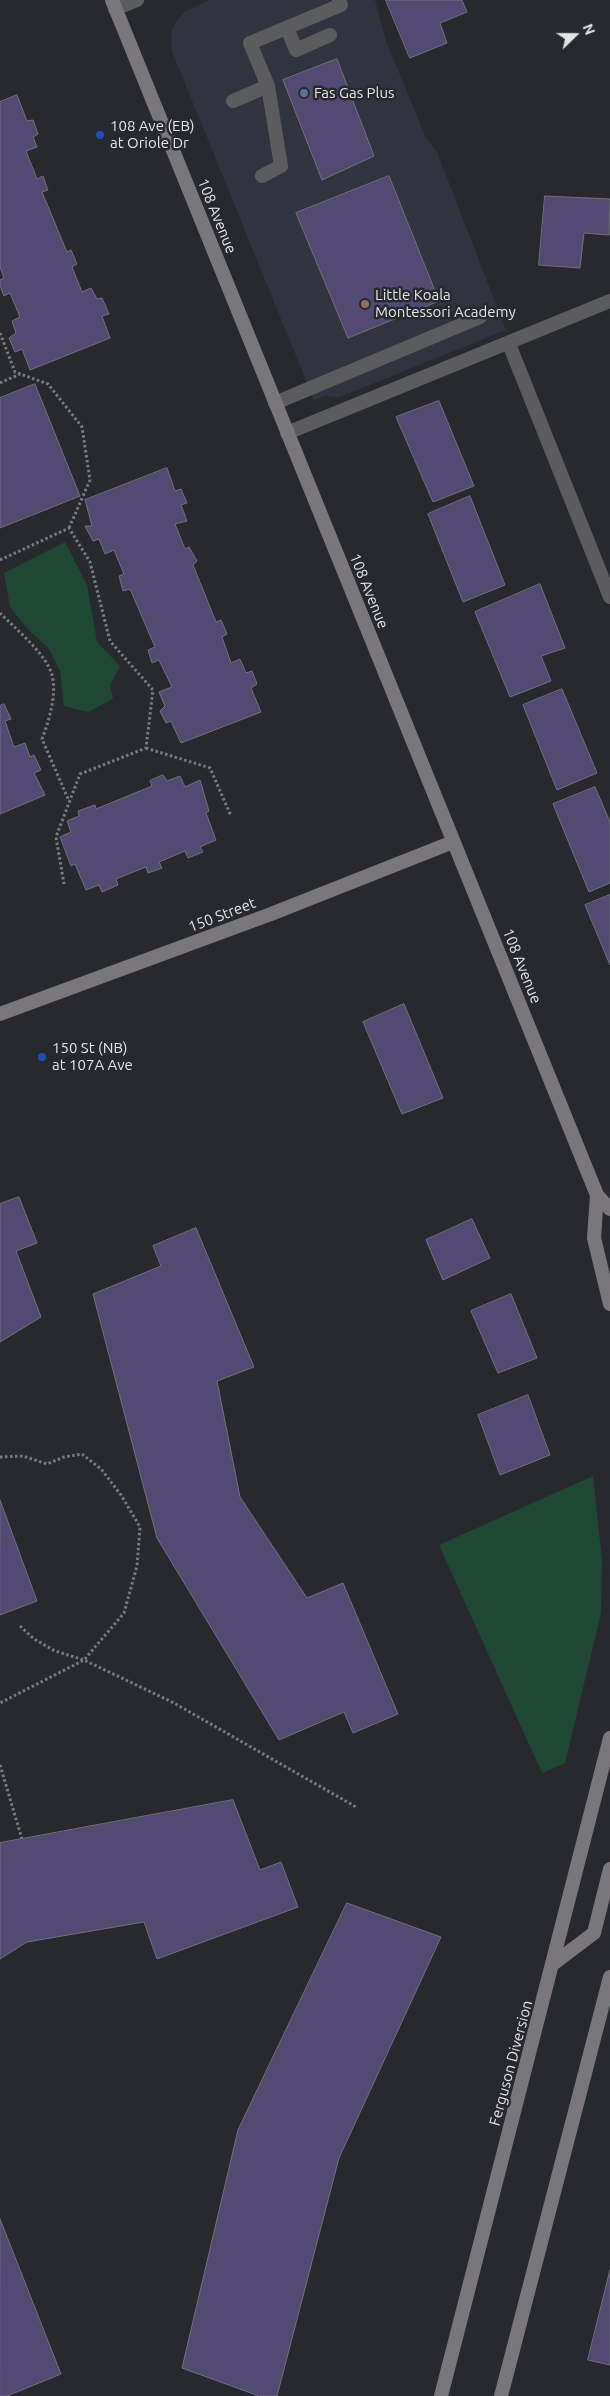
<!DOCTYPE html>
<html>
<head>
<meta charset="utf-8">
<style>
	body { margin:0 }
	#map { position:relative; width:610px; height:2396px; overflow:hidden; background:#28292f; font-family:Ubuntu,sans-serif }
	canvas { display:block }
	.north { position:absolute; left:550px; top:10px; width:50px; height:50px; -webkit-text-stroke:4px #28292f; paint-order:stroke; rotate:68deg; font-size:14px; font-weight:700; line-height:20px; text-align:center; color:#e3e4e8 }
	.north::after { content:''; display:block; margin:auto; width:18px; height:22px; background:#e3e4e8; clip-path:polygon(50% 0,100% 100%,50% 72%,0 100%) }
</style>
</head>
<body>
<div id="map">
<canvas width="610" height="2396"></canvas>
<div class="north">N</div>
</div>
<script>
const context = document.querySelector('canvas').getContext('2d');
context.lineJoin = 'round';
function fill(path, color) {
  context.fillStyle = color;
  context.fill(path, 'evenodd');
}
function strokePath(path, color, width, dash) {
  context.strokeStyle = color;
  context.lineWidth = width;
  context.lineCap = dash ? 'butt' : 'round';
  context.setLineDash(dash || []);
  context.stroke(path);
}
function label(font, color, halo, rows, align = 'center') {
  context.font = font + ' Ubuntu,sans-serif';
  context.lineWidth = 5;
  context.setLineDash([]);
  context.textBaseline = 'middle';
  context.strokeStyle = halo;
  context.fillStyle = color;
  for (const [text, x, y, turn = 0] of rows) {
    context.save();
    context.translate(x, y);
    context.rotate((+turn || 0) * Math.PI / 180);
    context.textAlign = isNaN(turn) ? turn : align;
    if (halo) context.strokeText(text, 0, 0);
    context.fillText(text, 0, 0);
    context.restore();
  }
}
fill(new Path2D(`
	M210,0H375L386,41L426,138L437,152L506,330L340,397L324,396L314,400L173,54L171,42L172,30L177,21L184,12Z`), '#31343e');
fill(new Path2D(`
	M65,542L87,585L97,642L120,666L110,685L113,699L88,712L64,706L60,671L49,649L27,628L10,607L4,573Z
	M593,1476L602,1561L601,1613L565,1763L542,1773L439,1545Z`), '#1f4834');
const building = new Path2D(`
	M386,0H462L467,12L440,23L447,43L410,58Z
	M337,59L374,156L322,180L283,80Z
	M17,95L27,121L33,120L38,134L33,137L37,147L26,151L37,179L43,176L48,190L42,192L67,252L71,250L77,264L72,267L82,292L91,288L97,299L102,298L109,314L102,316L110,338L30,370L22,349L15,352L9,338L16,333L12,321L20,317L10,293L4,296L0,286V280L4,278L0,267V102Z
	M389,176L439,301L348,338L296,213Z
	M545,196L610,199L609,235L584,233L580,268L539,265Z
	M35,384L80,496L0,528V398Z
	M439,401L474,486L433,502L396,417Z
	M167,468L175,491L181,489L187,503L181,505L187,521L175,524L185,549L189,547L197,561L193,565L216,622L221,620L227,634L222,637L231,663L240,659L246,673L252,671L257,684L251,688L261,712L181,743L171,721L166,723L160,711L165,706L159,692L172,687L159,660L152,663L148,650L155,647L130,589L123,591L119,576L124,574L114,550L105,554L99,539L93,541L85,526H92L85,500Z
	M470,496L505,585L463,602L428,514Z
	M540,584L565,648L541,656L551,681L510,697L475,612Z
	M562,689L597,773L557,790L523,705Z
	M4,704L11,719L5,721L14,747L25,743L30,757L34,755L41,770L34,773L45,795L0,814V706Z
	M163,775L167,781L180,776L185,787L200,780L209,811L206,813L216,840L200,847L203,852L188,858L185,851L159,862L162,868L148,873L146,867L116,879L118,885L102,892L99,885L86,890L75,864L71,866L60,837L71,832L67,821L79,816L78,811L95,805L96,809L152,786L150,781Z
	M595,787L610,822V883L589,892L553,804Z
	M610,895V965L585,905Z
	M404,1004L443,1098L402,1114L363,1022Z
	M19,1197L37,1243L16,1251L41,1317L0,1342V1204Z
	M472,1219L490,1258L443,1280L426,1240Z
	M196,1228L254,1367L217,1381L240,1497L307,1598L343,1583L398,1714L353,1733L344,1712L279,1740L157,1538L93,1294L161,1266L153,1246Z
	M511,1294L537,1358L498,1373L471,1311Z
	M528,1395L550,1455L500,1475L478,1415Z
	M0,1500L37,1601L0,1615Z
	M233,1800L260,1870L281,1862L298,1907L157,1959L144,1922L27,1942L0,1959V1843Z
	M347,1903L441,1937L339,2158L277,2396H259L182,2368L238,2130Z
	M0,2219L61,2374L7,2396H0Z
	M610,2270V2365L588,2360Z`);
fill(building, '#534a74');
strokePath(building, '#727178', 1);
strokePath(new Path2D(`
	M0,333L15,372L48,384L82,427L90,480L69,528
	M0,383L20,374
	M0,560L69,528L90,562L110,641L153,690L146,748L80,774L56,837L64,884
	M0,613C15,628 47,655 52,675C57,696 49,720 42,739L69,801
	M146,748L210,768L231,816
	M0,1457L23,1456L47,1464L64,1457L82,1454L101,1469L121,1495L140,1527L137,1566L124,1613L84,1660L0,1703
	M20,1626L34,1639L55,1651L84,1660L174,1703L356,1807
	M0,1765L22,1839`), '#797a7f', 3, [2.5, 2.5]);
strokePath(new Path2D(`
	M287,28L296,50L330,35
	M233,101L268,86
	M262,176L281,166L268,86L250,43L341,5L339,0
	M509,344L610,597
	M275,403L480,317
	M287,433L610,301`), '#5c5b5e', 14);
strokePath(new Path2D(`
	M115,9L137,0`), '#5c5b5e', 14);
strokePath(new Path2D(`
	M112,0L597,1195L610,1209
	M0,1014L271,914L453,842
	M597,1195L594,1238L610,1304
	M553,1964L594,1933L610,1869
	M441,2396L610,1738
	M501,2396L610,1977`), '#79777b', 14);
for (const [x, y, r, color] of [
	[304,93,5,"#5c6f8a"],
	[100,135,5,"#1a4fb4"],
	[365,304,5,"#8d6e63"],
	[42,1057,5,"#1a4fb4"]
]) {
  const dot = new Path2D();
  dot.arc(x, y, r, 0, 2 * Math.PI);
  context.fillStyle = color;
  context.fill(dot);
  strokePath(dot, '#28292f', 2);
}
label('15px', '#e3e4e8', '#28292f', [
	["Fas Gas Plus",314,93],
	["108 Ave (EB)",110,126],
	["at Oriole Dr",110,143],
	["Little Koala",375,295],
	["Montessori Academy",375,312],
	["150 St (NB)",52,1048],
	["at 107A Ave",52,1065]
], 'left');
label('15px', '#e3e4e8', '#28292f', [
	["108 Avenue",217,216,68],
	["108 Avenue",369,591,68],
	["150 Street",222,915,-21],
	["108 Avenue",522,966,68],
	["Ferguson Diversion",511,2063,-75]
]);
</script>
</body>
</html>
